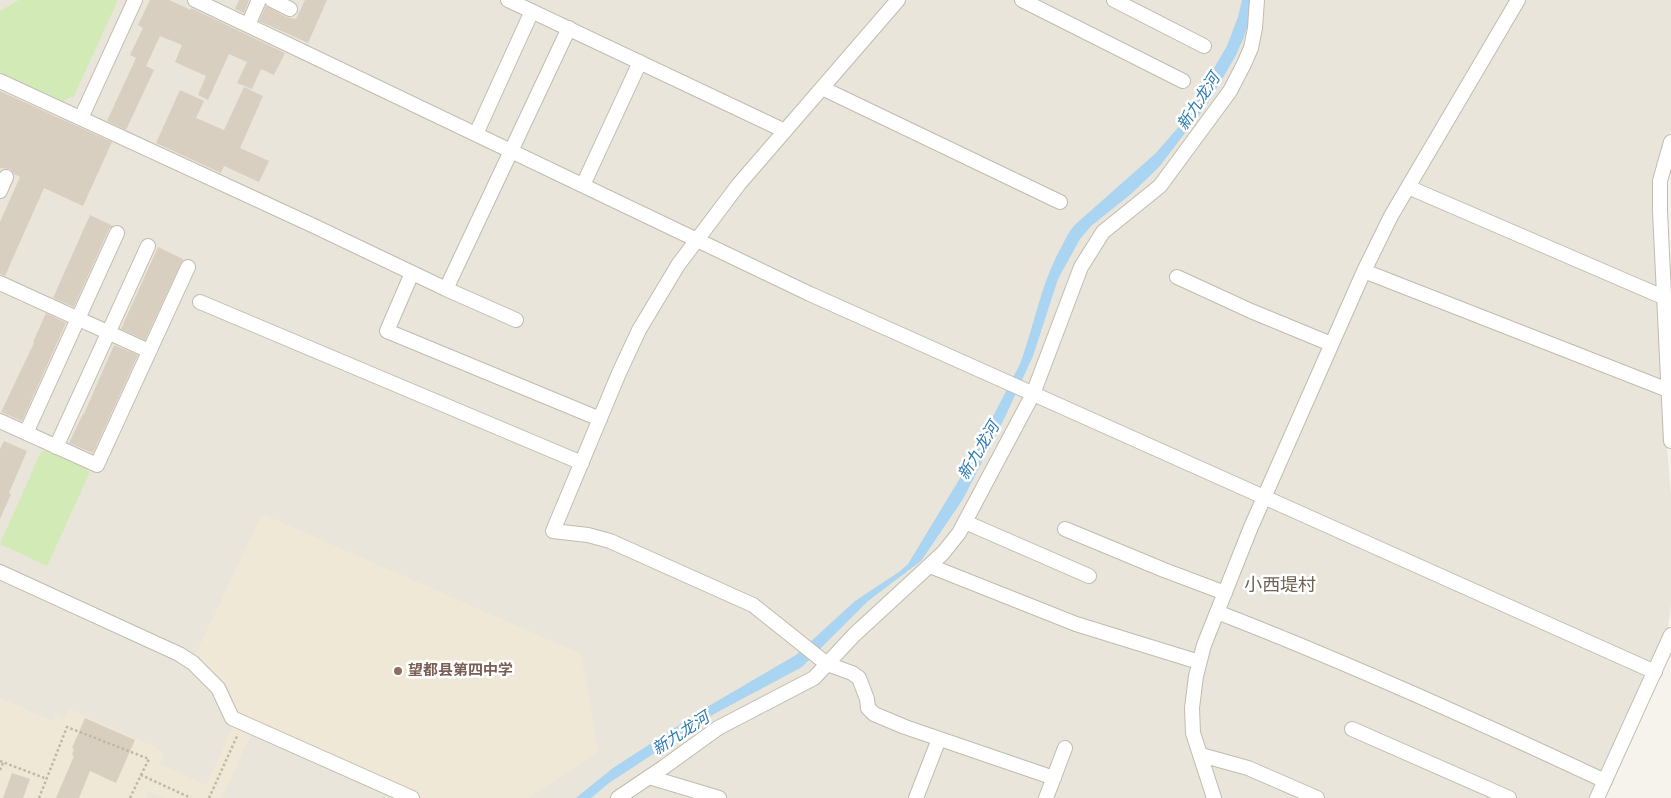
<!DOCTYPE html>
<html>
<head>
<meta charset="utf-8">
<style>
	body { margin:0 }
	canvas { display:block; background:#f6f3ec }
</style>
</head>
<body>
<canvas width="1671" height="798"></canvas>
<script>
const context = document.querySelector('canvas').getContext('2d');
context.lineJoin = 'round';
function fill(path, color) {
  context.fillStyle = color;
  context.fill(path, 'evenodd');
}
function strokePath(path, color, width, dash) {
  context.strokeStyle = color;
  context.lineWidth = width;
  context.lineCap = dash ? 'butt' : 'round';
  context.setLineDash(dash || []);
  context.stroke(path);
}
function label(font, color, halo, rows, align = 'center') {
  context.font = font + ' "Open Sans","Noto Sans SC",sans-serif';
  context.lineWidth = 5;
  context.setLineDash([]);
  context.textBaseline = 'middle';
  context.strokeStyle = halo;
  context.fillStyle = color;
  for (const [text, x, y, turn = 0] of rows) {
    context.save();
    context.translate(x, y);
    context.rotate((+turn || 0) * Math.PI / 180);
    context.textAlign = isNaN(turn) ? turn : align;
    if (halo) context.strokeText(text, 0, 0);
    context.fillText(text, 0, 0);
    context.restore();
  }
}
fill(new Path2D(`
	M0,0H1671V130L1654,180L1666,433L1671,496V605L1668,627L1590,798H0Z`), '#eae5da');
fill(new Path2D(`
	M262,514L581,654L598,751L529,798H423L255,725L222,798H164L149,791L146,798H0V698L53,721L56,715L64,719L69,709L155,747L164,754L160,764L206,785L237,717L228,686L195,655Z`), '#efe8d6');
fill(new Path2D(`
	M19,0H118L74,96L63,101L0,72V11Z
	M47,450L87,468L89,474L47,566L0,544L41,452Z`), '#d2eab5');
fill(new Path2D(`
	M1242,0H1252L1249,21L1244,37L1235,57L1208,103L1159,167L1131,194L1091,226L1080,239L1058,279L1033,356L1005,417L963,499L921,561L868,601L802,667L714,714L609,783L591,798H576L613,768L707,707L796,655L855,601L899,572L908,564L968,465L1020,364C1035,324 1041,282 1063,244C1067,236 1071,228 1078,222L1156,153L1181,124L1227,46L1238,17Z`), '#a9d4f2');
fill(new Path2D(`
	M150,0H169L191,10V8L285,53L274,75L261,69L252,89L237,83L247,62L229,54L208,100L198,95L206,76L175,62L182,45L160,36L146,66L154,70L126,130L107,121L136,58L130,55L143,28L138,25Z
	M239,0H249L244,13L235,9Z
	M305,0H327L308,43L259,21L266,6L286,17L296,19Z
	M244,87L263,96L240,148L269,161L259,182L224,166L221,173L156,143L180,90L204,101L196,118L224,130Z
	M0,91L112,142L83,206L44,188L5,276L0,274V222L20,177L14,174L10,169L0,168Z
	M90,215L113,226L109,229L74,307L53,298Z
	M158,247L183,259L145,340L121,329Z
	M46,313L66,323L22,421L1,412L34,343L33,342Z
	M114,345L138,355L93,453L69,443L83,414H84Z
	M4,441L27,451L9,493L11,494L0,519V449Z
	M85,718L135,740L116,783L90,771L79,798H56L74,756L72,755L74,749L72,748Z
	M12,773L30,779L23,798H3Z`), '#d8cfc1');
const minor = new Path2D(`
	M195,0L810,294L1655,672
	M272,0L290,9
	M508,0L785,131
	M898,0L739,184L678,265L639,330L619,373L553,531L588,535L610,541L753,605L827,664L852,673L859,678L867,699L868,708L874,714L905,727L1054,778
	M1022,0L1183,81
	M1114,0L1204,46
	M248,25L259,0
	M0,81L314,226L446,289L516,320
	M822,88L1060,202
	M81,118L135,0
	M476,134L532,11
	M1671,142L1660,181V211L1671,441
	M583,185L640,62
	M1408,187L1663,297
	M0,191L6,177
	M1364,271L1668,390
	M412,273L387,331L600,419
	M1177,277L1251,311L1331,344
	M0,283L149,351
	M446,289L569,28
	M200,302L582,463
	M0,421L97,465L188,267
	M26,433L117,233
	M56,447L148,246
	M965,522L1089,576
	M1065,529L1164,570L1225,593
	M930,566L1076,624L1199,662
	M0,572L179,654L193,663L218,688L232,718L412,798
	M1217,612C1349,663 1477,721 1605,781
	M1352,729L1509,798
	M1201,755L1248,768L1317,798
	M649,777L719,798
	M618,798L664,767L718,728L814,678L854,635L943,553L959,533L1033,394L1081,267L1103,232L1160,186L1230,91L1244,64L1251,48L1255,28L1257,0
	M916,798L939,739
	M1046,798L1065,748
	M1214,798L1193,733L1192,708L1196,676L1204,645L1251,527L1364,271L1391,216L1518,0
	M1597,798L1671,635`);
strokePath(minor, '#c2bbae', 16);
strokePath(new Path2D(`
	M0,761L47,779
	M0,770L3,763
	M39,798L67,727L149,759L141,775
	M130,798L141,775L191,798
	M209,798L238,734`), '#c4b79f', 2.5, [2.5, 2.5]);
strokePath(minor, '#fff', 14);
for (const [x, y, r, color] of [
	[398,671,5,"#8d6e63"]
]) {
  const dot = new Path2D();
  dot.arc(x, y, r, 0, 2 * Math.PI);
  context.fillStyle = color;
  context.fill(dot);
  strokePath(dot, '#fff', 2);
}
label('bold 15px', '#785e54', '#fff', [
	["望都县第四中学",408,671]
], 'left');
label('italic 16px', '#2e7ab2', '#fff', [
	["新九龙河",1199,102,-57],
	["新九龙河",979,451,-59],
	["新九龙河",681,734,-33]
]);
label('18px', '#6e6250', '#fff', [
	["小西堤村",1280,586]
]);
</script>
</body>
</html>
